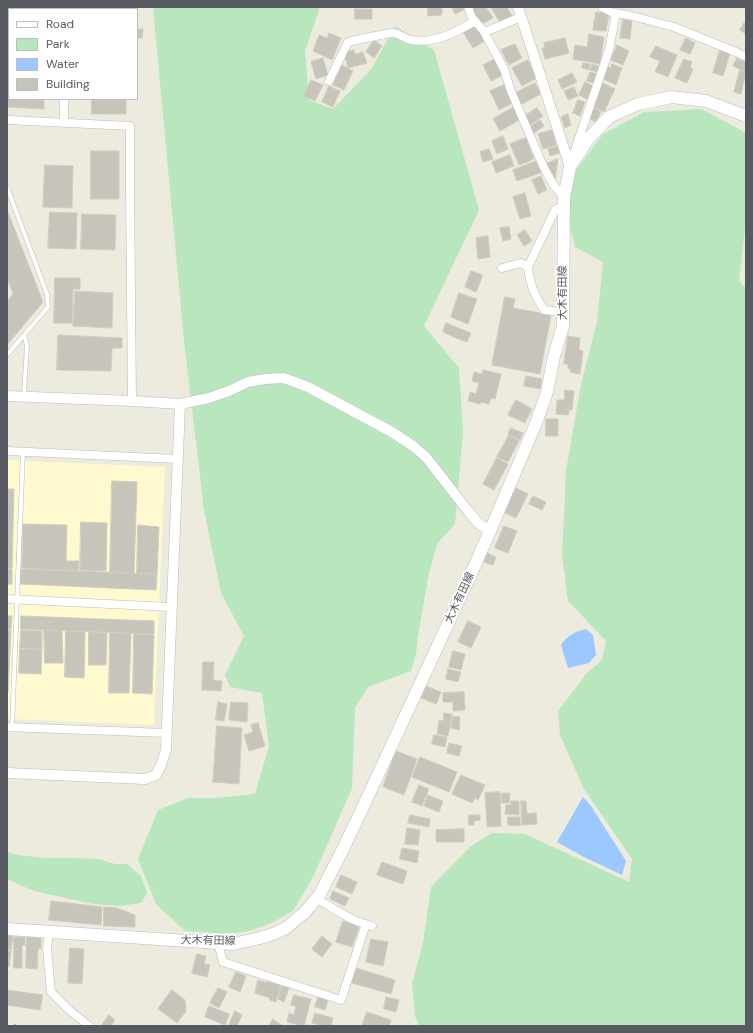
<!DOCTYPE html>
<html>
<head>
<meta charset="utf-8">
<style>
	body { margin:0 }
	#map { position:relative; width:753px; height:1033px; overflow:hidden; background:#ecebde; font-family:"DM Sans",sans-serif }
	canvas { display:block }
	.frame { position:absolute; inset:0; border:8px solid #575a61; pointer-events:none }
	.legend { position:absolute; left:8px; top:8px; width:130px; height:92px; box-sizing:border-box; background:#fff; border:1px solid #bcbdc0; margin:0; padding:5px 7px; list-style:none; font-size:12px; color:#575a61 }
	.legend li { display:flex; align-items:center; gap:8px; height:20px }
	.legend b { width:20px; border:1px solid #bcbdc0 }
</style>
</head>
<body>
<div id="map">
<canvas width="753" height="1033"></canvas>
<div class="frame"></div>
<ul class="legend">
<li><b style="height:5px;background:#fff"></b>Road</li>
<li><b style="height:11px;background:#b8e7bd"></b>Park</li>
<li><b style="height:11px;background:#9bc8ff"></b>Water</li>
<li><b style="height:11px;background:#c7c4bb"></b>Building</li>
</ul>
</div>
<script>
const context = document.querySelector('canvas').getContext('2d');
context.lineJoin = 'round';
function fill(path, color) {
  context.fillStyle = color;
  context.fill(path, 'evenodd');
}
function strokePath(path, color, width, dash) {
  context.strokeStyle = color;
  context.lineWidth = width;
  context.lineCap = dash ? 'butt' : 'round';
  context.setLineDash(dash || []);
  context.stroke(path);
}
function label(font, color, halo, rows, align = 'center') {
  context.font = font + ' "DM Sans","Noto Sans JP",sans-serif';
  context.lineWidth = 3.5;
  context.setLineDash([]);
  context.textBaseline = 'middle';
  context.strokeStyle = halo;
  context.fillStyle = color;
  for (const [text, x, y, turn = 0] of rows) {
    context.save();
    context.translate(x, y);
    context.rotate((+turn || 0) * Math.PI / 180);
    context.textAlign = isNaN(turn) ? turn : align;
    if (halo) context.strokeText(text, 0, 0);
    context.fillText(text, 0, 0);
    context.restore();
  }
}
fill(new Path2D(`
	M7,460L165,467L154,725L7,719Z`), '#fff9d0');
fill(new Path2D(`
	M153,7H320L305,51L309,100L333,109L372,68L395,26L434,50L479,210L424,326L459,368L463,432L455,524L437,544L429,573L418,636L416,654L411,671L368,687L355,708L352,788L314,875L293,911L272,923L250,931L230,934L185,931L156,904L138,859L158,810L188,798H216L255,794L269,746L262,693L230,687L225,675L244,636L221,593L204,510L184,341Z
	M702,109L746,133V222L739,281L746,288V1026H419L415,1016L412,984L423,943L431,887L470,847L492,833L525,834L629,882L632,859L584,789L560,735L558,711L587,673L602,660L606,641L568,601L562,555L566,471L581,384L597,322L603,262L575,247L566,211L576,170L603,134L644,112Z
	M7,852L18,855L46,858H73L99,859L115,864H127L141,876L147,893L141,903L119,906L93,904L34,891L7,879Z`), '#b8e7bd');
fill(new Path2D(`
	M586,629L593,635L596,655L589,663L568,668L561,645C568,635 574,632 586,629Z
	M583,797L591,806L626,861L622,875L582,856L557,842Z`), '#9bc8ff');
const building = new Path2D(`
	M91,7H137V9H91Z
	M428,7H442V15L428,16Z
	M452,7H462L464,10L455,14Z
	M474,7H486L493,18L482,24L477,16L475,18L470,10Z
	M491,7H507L512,16L500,22Z
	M355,9H372V19H355Z
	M596,12L609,14L606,31L593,30L594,20H595Z
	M623,19L632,21L630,39L620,38Z
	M744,23L746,24V34L740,30Z
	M476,24L487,40L473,48L463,32Z
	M137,29H143L142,38H137Z
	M329,33L341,38L332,60L313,51L319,35L327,38Z
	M589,34L604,37L600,64L573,59L575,45L587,47Z
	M565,38L569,53L545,59L542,48H545L544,43Z
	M686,38L695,43L690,54L680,50Z
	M374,40L382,46L374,58L366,52Z
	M515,44L522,58L509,65L501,50Z
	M617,45L629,51L623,65L611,60Z
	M656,46L677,55L668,77L655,72L660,61L650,57Z
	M354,50L355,54L363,52L367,63L348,68L344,53Z
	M720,50L730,53L723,76L713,73Z
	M323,58L328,75L316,79L311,62Z
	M497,58L505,74L491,81L483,65Z
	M737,58L742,61L743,58L746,59V72L733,66Z
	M684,59L692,62L690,67L693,69L687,83L675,78Z
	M528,60L537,78L522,86L512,68Z
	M583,63L590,64L589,70L582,68Z
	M9,64V99H44V109L7,107Z
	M592,64L599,66L598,72L590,70Z
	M612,64L622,68L616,85L603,79L608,66L611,68Z
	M342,65L353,71L344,90L333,85Z
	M740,70L746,72L741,94L734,92Z
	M590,72L597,74L594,83L587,81Z
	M572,73L577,82L562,89L558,80Z
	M311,80L323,85L315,101L304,96Z
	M585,82L593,86L587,99L579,95Z
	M535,83L541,94L520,105L514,94Z
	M603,83L615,89L604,112L592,106Z
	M504,85L513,103L499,110L490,91Z
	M329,86L340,91L333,107L322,102Z
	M574,87L578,96L568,100L564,91Z
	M92,99H126V114H92Z
	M578,100L585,102L580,116L573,113Z
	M514,107L521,119L500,131L493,119Z
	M537,108L543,116L530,125L524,116Z
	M594,108L601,112L596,122L588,118Z
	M568,114L571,125L565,128L561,117Z
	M540,120L544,126L534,133L530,127Z
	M552,130L556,145L543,149L538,134Z
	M503,136L508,149L497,154L492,141Z
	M526,138L534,159L519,165L510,144Z
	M558,146L560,153L550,156L548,149Z
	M489,149L493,159L483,162L480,152Z
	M91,151H119V199H91Z
	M510,155L514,166L496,173L492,162Z
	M558,159L555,180L545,164Z
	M539,160L543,172L517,181L513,170Z
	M45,165L73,166L72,208L43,207Z
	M541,176L547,190L538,194L532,180Z
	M525,193L531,216L520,219L513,197Z
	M7,210L43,302L7,345V301L13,294L7,278Z
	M50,212L77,213L76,249L48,248Z
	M82,214L116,215L115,250L81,249Z
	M509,227L511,239L503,241L500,228Z
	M525,230L532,241L524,246L517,235Z
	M488,236L490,257L478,259L476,238Z
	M471,271L483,275L476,292L465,287Z
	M55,278H80V289H73L72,323H54Z
	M75,291L113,293L112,328L73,326Z
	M459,293L477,299L468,324L451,317Z
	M505,297L515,299L513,308L551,315L540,374L492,365Z
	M446,323L471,333L467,342L456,338L443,332Z
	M58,335L122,338V348H112L111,371L57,370Z
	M568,336L580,338L579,350L583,351L580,374L570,372L571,369L568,368V364H564Z
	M483,370L501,374L495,399L491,398L489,404L481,402L480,404L468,401L470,392L476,394L479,383L472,381L474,372L482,374Z
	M526,376L542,379L540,389L524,386Z
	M565,390L574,391L572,410H569L568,415L556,414L557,400H564Z
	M516,400L532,409L525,423L508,415Z
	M546,419H558V436H546Z
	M511,428L523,433L520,440L508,434Z
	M509,435L519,441L508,462L497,457Z
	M497,458L508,464L494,490L483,484Z
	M112,481L137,482L134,573L110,572Z
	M516,488L528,494L516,518L504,512Z
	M7,489H14L12,568H7Z
	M533,496L546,502L542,510L529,504Z
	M81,522L107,523L106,571L80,570Z
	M23,524L67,525L66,561H79L78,571L22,568Z
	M138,525L159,527L157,574L137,573Z
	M504,526L517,531L508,553L495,548Z
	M487,553L496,557L493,565L484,562Z
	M7,569H12V584H7Z
	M21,569L157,574L156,590L21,584Z
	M7,616H12L11,629H7Z
	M21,616L154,621V634L21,629Z
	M468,621L481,627L471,648L458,642Z
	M7,630H11L8,692H7Z
	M21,630L42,631V649L20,648Z
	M44,630L62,631L63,663H45Z
	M66,631L85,632L84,678L65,677Z
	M89,632L107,633L106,665H89Z
	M110,633H131L129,693H109Z
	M134,634L154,635L152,694L133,693Z
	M20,649H42L41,674L19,673Z
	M453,651L465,654L461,670L449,667Z
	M203,662H214L213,680L222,681L221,691L202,690Z
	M448,669L461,672L458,682L446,679Z
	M426,686L441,692L436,704L421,698Z
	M464,692L465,710L453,711V702H443V693Z
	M218,702L227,704L224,721L216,720Z
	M231,702L248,703L247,722L229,720Z
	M444,713L452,714L448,736L437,734L439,720L443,721Z
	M453,716L460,717L459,730L451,728Z
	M258,723L265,746L249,751L244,735L253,732L251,725Z
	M217,726L242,728L239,784L213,782Z
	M434,735L447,737L445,747L432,744Z
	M449,743L462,746L459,756L447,753Z
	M396,751L417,759L404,795L383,787Z
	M420,757L457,772L449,792L412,777Z
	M461,775L485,785L478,800L475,798L472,803L452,794Z
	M419,785L429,789L422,806L412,802Z
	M500,792L501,826L487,827L485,793Z
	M502,793H510L509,803H501Z
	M428,795L443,801L439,812L424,806Z
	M511,801H519V815L505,814L506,805H511Z
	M521,801H526L527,814L536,813L537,824L522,825Z
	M410,815L430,819L429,827L408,823Z
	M469,815H480V820L474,821V825H469Z
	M508,817H520V826L508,825Z
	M407,828L420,830L418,845L405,844Z
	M464,829V842H436V830Z
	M402,848L419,851L417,863L400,859Z
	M382,862L407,871L403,884L377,875Z
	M341,875L357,882L352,894L336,887Z
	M333,891L349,898L345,906L330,899Z
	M51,901L102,907L101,925L49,920Z
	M104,907L117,908L135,915V927L104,926Z
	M343,921L359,927L352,947L336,942Z
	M7,933L13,934L11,950L7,949Z
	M322,936L332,944L322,957L312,949Z
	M14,937H25V945H22V968H14Z
	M27,937L41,938V949L38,948L37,969L26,968Z
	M371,939L388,942L383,966L366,962Z
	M70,948L84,949L82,984L68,983Z
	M7,951H11L9,967L7,966Z
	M197,954L206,956L204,964L210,965L207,977L192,973Z
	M356,968L395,980L391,994L352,983Z
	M236,972L246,976L240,992L229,987Z
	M258,980L266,983V981L281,985L276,1002L270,1000V998L255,993Z
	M282,986L289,988L284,1002L278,999Z
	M218,988L227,992L219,1008L210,1003Z
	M7,990L43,995L40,1010L7,1005Z
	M172,990L185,1000L186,1011L177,1023L158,1009Z
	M294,995L311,999L304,1026L287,1022L289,1013L294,1015L296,1006L291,1005Z
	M318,997L328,1000L325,1010L315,1007Z
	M386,997L399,1000L396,1012L384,1009Z
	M209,1006L229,1014L225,1025L205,1017Z
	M235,1011L242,1015L237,1026H232L229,1025Z
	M367,1012L391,1020L389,1026H362Z
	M315,1013L333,1018L331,1026H324L312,1023Z
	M109,1015L115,1020L111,1026H103L102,1025Z
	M273,1019L283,1026H269Z`);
fill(building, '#c7c4bb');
strokePath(building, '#d1cdbc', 1);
const service = new Path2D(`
	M7,187L47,294L48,307L7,355
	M24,396L27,345L24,335
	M12,727L23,452`);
const minor = new Path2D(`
	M468,7L472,18L483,30L504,69L511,91L543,166L553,184L564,198
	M602,7L613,13L628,15L674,27L736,52L746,57
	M7,11H9
	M485,32L521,17
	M329,81L348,42C359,39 370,37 381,35C385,34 389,33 394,33C400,34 405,39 411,40C434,44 457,32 475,21
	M7,120L130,126V185L132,401
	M64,122V99
	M573,156L609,50L616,13
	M528,267L555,210L564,204
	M502,268L521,263L528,267C529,282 536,298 544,310L563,312
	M7,451L178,459
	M7,599L171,607
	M7,727L166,733
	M317,899C334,908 352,922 372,926
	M49,932L47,949L51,992L68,1009L89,1026
	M218,943L223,962L341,1000L366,924`);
const tertiary = new Path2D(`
	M518,7L570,167
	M67,9V7
	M7,396L132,401L180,404L209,398L229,391L248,382L265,379L284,378L308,387L392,432L413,446L426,457L468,511L478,523L490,531
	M7,773L145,779L156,775L161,765L166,750L180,404`);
const secondary = new Path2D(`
	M7,929L233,944L260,938L273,934L286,928L305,912L320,894L344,847L364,805L471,574L490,531L536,423L547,392L554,356L563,326L564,198L570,167L589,138L609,117L638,104L672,97L706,101L746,116`);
strokePath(service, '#b9bbc2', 5);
strokePath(minor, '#b9bbc2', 9);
strokePath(tertiary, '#b9bbc2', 11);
strokePath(secondary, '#b9bcc4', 13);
strokePath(new Path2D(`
	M15,1024V1026
	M39,1026V1025`), '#91c7a7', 2, [4, 2]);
strokePath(service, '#fff', 4);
strokePath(minor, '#fff', 8);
strokePath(tertiary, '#fff', 10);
strokePath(secondary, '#fff', 12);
label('11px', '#575a61', '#fff', [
	["大木有田線",563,293,-90],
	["大木有田線",460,598,-65],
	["大木有田線",208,941,1]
]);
</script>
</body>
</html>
